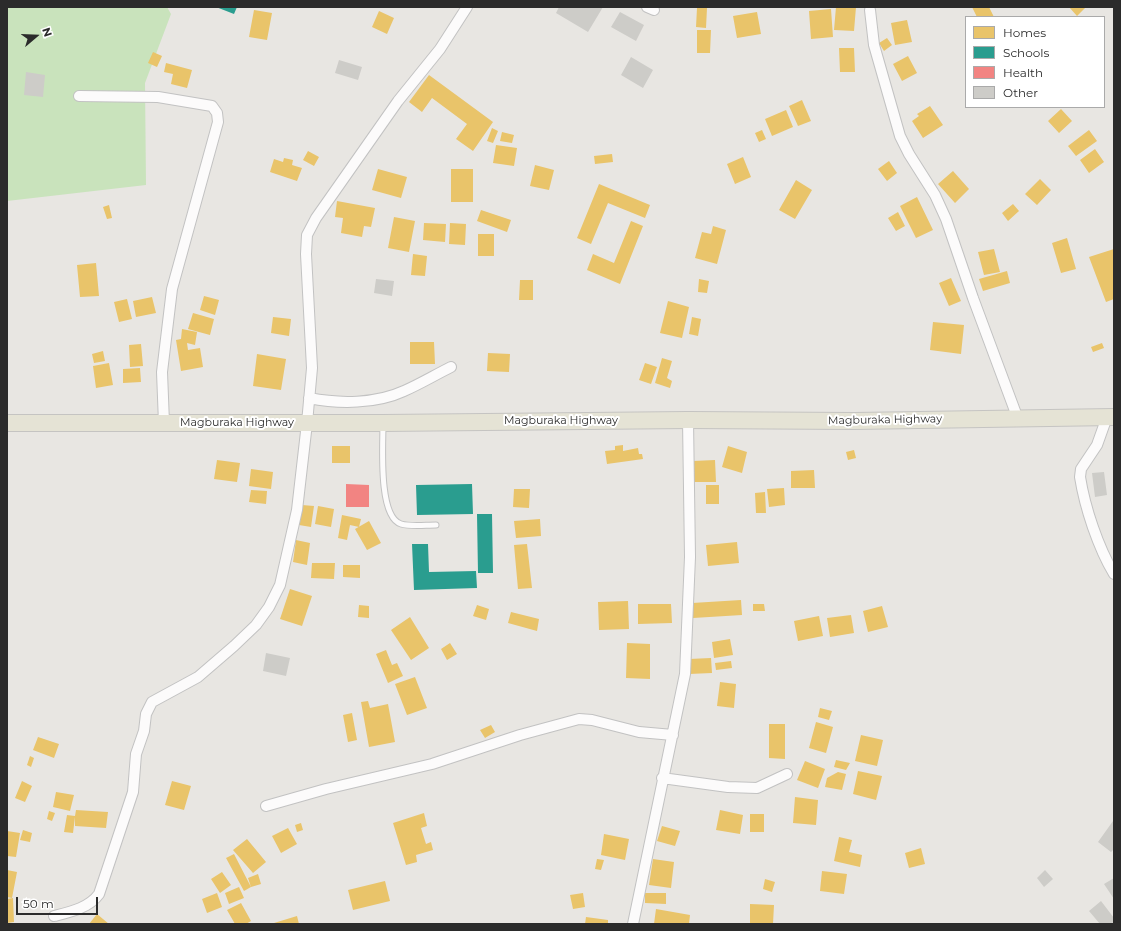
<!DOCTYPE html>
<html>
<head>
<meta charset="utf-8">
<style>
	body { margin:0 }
	#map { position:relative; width:1121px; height:931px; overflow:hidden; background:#e8e6e2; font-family:Montserrat,sans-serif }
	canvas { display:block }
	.frame { position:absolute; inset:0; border:8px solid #2b2b2b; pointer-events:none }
	.legend { position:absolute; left:965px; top:16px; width:140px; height:92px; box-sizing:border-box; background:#fff; border:1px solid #aaa; margin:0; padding:5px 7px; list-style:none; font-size:12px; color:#2b2b2b }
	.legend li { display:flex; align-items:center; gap:8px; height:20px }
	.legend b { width:20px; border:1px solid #aaa }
	.north { position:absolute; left:16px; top:16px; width:40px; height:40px; -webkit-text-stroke:3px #fff; paint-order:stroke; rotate:71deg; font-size:11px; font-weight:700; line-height:16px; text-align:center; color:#2b2b2b }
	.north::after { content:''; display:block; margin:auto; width:14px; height:18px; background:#2b2b2b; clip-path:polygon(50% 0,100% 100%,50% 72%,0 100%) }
	.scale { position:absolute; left:16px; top:897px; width:82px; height:18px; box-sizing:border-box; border:2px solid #2b2b2b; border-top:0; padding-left:5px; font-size:12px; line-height:14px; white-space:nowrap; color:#2b2b2b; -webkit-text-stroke:3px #fff; paint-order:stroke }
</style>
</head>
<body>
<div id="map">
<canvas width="1121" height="931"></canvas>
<div class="frame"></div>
<ul class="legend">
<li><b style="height:11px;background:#e9c46a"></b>Homes</li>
<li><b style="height:11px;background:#2a9d8f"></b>Schools</li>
<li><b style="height:11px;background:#f28482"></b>Health</li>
<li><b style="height:11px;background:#cdccc8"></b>Other</li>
</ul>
<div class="north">N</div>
<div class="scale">50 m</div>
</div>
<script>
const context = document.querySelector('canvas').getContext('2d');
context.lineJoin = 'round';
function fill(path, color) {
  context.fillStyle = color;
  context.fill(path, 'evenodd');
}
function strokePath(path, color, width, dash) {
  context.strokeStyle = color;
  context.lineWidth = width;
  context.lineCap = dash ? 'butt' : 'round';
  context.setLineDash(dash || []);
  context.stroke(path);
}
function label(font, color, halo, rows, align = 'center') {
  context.font = font + ' Montserrat,sans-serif';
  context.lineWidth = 4;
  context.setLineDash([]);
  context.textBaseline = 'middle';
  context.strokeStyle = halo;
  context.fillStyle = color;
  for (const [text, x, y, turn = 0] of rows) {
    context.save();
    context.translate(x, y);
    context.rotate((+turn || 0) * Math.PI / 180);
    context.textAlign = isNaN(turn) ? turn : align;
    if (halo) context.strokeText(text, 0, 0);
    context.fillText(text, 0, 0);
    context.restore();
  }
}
fill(new Path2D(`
	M7,7H167L171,14L145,83L146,185L7,201Z`), '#c9e3bc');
fill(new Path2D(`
	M836,7H856L854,31L834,30Z
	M972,7H989L994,17H977Z
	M1069,7H1086L1077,16Z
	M697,8H707L706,28L696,27Z
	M831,9L833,37L811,39L809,11Z
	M254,10L272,13L267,40L249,37Z
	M379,11L394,18L387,34L372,27Z
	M757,12L761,34L737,38L733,16Z
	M907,20L912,42L895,45L891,23Z
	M697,30H711L710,53H697Z
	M887,38L892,45L884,51L879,43Z
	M839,48H854L855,72H840Z
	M153,52L162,56L157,67L148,63Z
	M908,56L917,73L902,81L893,64Z
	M166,63L192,70L187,88L171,84L173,74L164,72Z
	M429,75L493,122L473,151L456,139L467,124L432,98L422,112L409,102Z
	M802,100L811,121L798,126L789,106Z
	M930,106L943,125L923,138L912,121L919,116L917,114Z
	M1061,109L1072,121L1059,133L1048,121Z
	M786,110L793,127L772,136L765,119Z
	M492,128L498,131L493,143L487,141Z
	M762,130L766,139L759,142L755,133Z
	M1089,130L1097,141L1076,156L1068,146Z
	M502,132L514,135L512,143L500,141Z
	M496,145L517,148L514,166L493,163Z
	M1095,149L1104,162L1089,173L1080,160Z
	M308,151L319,157L314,166L303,160Z
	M612,154L613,162L595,164L594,156Z
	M743,157L751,177L735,184L727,164Z
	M284,158L293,160L292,165L302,168L297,181L270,172L274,159L283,162Z
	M889,161L897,173L887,181L878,169Z
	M535,165L554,170L549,190L530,186Z
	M378,169L407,177L401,198L372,190Z
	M451,169H473V202H451Z
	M953,171L969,189L955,203L938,184Z
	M1040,179L1051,190L1037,205L1025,194Z
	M796,180L812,190L795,219L779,210Z
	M599,184L650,205L645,218L608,203L591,244L577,238Z
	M917,197L933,230L916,238L900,206Z
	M337,201L375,208L371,227L364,226L362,237L341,233L343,218L335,217Z
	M1013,204L1019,211L1008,221L1002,213Z
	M109,205L112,218L107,219L103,207Z
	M481,210L511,220L507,232L477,221Z
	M898,212L905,226L896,231L888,218Z
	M394,217L415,221L409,252L388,248Z
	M631,221L643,226L620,284L587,270L593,254L614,263Z
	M424,223L446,224L445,242L423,240Z
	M450,223L466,224L465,245L449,244Z
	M713,226L726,230L717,264L695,258L702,232L711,234Z
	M478,234H494V256H478Z
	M1067,238L1076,269L1061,273L1052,243Z
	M994,249L1000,272L984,275L978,252Z
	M1114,249V299L1106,302L1089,257Z
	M413,254L427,256L425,276L411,275Z
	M96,263L99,296L80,297L77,265Z
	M1007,271L1010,283L983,291L979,279Z
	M951,278L961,301L949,306L939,283Z
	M699,279L709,281L707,293L698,292Z
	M520,280H533V300H519Z
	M204,296L219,300L215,315L200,310Z
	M152,297L156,313L136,317L133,301Z
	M127,299L132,319L119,322L114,302Z
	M668,301L689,307L682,338L660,333Z
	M193,313L214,319L210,335L188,329Z
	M273,317L291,319L289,336L271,333Z
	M692,317L701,319L698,336L689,334Z
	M933,322L964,325L961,354L930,350Z
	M182,329L197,332L195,345L187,343L188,350L200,348L203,367L181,371L176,340L181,339Z
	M410,342H434L435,364H410Z
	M1102,343L1104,348L1093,352L1091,347Z
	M141,344L143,366L130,367L129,345Z
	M103,351L105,361L94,363L92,354Z
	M488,353L510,354L509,372L487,371Z
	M257,354L286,359L281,390L253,386Z
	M662,358L672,361L667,378L672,381L670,388L655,383Z
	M109,363L113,385L96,388L93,366Z
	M645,363L657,367L651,384L639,380Z
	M140,368L141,382L123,383V369Z
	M623,445V451L638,448L639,454H642L643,459L607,464L605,451L615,450V446Z
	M332,446H350V463H332Z
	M728,446L747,452L742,473L722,467Z
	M854,450L856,458L848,460L846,452Z
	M217,460L240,463L237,482L214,479Z
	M715,460L716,482H694L693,461Z
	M251,469L273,472L271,489L249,486Z
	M814,470L815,488H791V471Z
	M706,485H719V504H706Z
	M784,488L785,505L769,507L767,489Z
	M514,489H530L529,508L513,507Z
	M251,490L267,491L266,504L249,502Z
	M765,492L766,513H756L755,493Z
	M302,505L314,506L311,527L299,525Z
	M318,506L334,509L331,527L315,524Z
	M342,515L361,519L359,527L350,525L347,540L338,538Z
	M540,519L541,536L516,538L514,521Z
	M369,521L381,543L367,550L355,529Z
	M296,540L310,543L307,565L293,562Z
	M737,542L739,563L708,566L706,545Z
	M527,544L532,588L518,589L514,545Z
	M312,563H335L334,579L311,578Z
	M343,565H360V578L343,577Z
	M290,589L312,596L302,626L280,619Z
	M741,600L742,615L693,618L692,603Z
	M628,601L629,629L599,630L598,602Z
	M638,604H671L672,623L638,624Z
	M753,604H764L765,611H753Z
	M359,605L369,606V618L358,617Z
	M477,605L489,609L486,620L473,616Z
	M882,606L888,627L868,632L863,611Z
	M511,612L539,619L537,631L508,623Z
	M851,615L854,633L830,637L827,618Z
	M819,616L823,636L798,641L794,621Z
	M410,617L429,648L411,660L391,630Z
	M730,639L733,655L714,658L712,642Z
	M450,643L457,654L447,660L441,649Z
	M627,643L650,644V679L626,678Z
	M386,650L392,665L397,663L403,676L388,683L376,654Z
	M711,658L712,673L689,674V659Z
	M731,661L732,668L716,670L715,663Z
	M415,677L427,708L407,715L395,684Z
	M720,682L736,684L734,708L717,706Z
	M368,701L370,708L388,704L395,742L369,747L361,702Z
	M820,708L832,711L829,720L818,717Z
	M352,713L357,740L348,742L343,715Z
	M816,722L833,727L826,753L809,748Z
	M769,724H785V759L769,758Z
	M491,725L495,732L485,738L480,730Z
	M861,735L883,740L877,766L855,761Z
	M38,737L59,744L54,758L33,750Z
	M30,756L34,758L31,767L27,765Z
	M836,760L850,763L846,770L834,767Z
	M805,761L825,769L818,788L797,780Z
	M858,771L882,776L876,800L853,794Z
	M838,772L846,774L842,790L825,787L827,778Z
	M22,781L32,786L25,802L15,798Z
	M172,781L191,786L184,810L165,805Z
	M56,792L74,795L70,811L53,807Z
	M795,797L818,800L816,825L793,823Z
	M76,810L108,812L106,828L75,826V817L73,833L64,832L67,815L75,816Z
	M720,810L743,815L740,834L716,830Z
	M49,811L55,813L52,821L47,819Z
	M424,813L427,826L421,828L426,844L431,842L433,850L416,855L417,862L406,865L393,823Z
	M750,814H764V832H750Z
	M301,823L303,830L297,832L295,825Z
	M662,826L680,831L675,846L657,841Z
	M288,828L297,844L281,853L272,836Z
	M23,830L32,833L30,842L20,840Z
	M7,831L20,833L16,857L7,856Z
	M604,834L629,839L625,860L601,855Z
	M839,837L852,840L849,852L862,855L860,867L834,861Z
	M247,839L266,862L253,873L233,850Z
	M921,848L925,864L909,868L905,853Z
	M234,854L251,887L244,891L226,858Z
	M597,859L604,860L601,870L595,869Z
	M653,859L674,862L671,888L649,885Z
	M7,870L17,872L12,898L7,897Z
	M822,871L847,874L844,894L820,891Z
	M222,872L231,885L220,893L211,879Z
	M258,874L261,884L251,887L248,878Z
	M765,879L775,882L772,892L763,889Z
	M385,881L390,901L353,910L348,890Z
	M239,887L244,898L229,904L225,893Z
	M217,893L222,907L207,913L202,899Z
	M583,893L585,907L573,909L570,895Z
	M645,893H666V904L645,903Z
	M13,898L14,922L7,923V899Z
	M241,903L251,921L246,924H235L227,910Z
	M750,904L774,905L773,924H750Z
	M656,909L690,915L689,924H654Z
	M97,914L109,924H89Z
	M297,916L299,924H275L274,923Z
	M586,917L608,920V924H585Z`), '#e9c46a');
fill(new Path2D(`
	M216,7H237L234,14Z
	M472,484L473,514L417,515L416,485Z
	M477,514H492L493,573H478Z
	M412,544H428L429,572L476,571L477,588L414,590Z`), '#2a9d8f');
fill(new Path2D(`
	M346,484L369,485V507H346Z`), '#f28482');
fill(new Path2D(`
	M559,7H603L588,32L556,13Z
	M620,12L644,25L636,41L611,27Z
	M631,57L653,70L643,88L621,75Z
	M339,60L362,67L358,80L335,73Z
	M26,72L45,75L43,97L24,95Z
	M376,279L394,281L392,296L374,293Z
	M1104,472L1107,495L1095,497L1092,473Z
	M266,653L290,658L286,676L263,671Z
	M1113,821L1114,822V849L1111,852L1098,842Z
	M1045,870L1053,879L1044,887L1037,878Z
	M1114,878V899L1104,884Z
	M1101,901L1114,918V922L1111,924H1100L1089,911Z`), '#cdccc8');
const service = new Path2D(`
	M383,424C383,445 378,517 401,524C411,527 425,525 436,525`);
const minor = new Path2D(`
	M647,7L654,10
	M870,10L874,45L900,136L909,154L935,195L946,219L973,298L1018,419
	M79,96L158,97L212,106L217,113L218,122L172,289L162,372L164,423
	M309,398C339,404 376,404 404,391C420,384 435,375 451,367
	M1107,417L1097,445L1081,469L1080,477C1085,508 1098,547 1114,574
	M662,778L728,787L757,788L787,774
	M266,806L326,789L432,764L520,735L579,719L592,720L639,732L673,735
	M54,916C70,912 89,908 99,894L133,792L136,754L144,731L146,714L152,702L198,677L234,646L256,625L269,607L280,585L297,510L307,423L312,368L306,254L307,235L316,218L398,101L440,49L467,7
	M633,924L685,674L690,557L688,420`);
const primary = new Path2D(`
	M7,423H383L688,420L854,421L1114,417`);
strokePath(service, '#c2c2c2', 7);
strokePath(minor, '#c2c2c2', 12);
strokePath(primary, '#c5c4c2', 18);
strokePath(service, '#fcfbfb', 5);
strokePath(minor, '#fcfbfb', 10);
strokePath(primary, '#e5e3d5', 16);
label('11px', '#2b2b2b', '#fff', [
	["Magburaka Highway",885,420,-1],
	["Magburaka Highway",561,421],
	["Magburaka Highway",237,423]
]);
</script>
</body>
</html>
